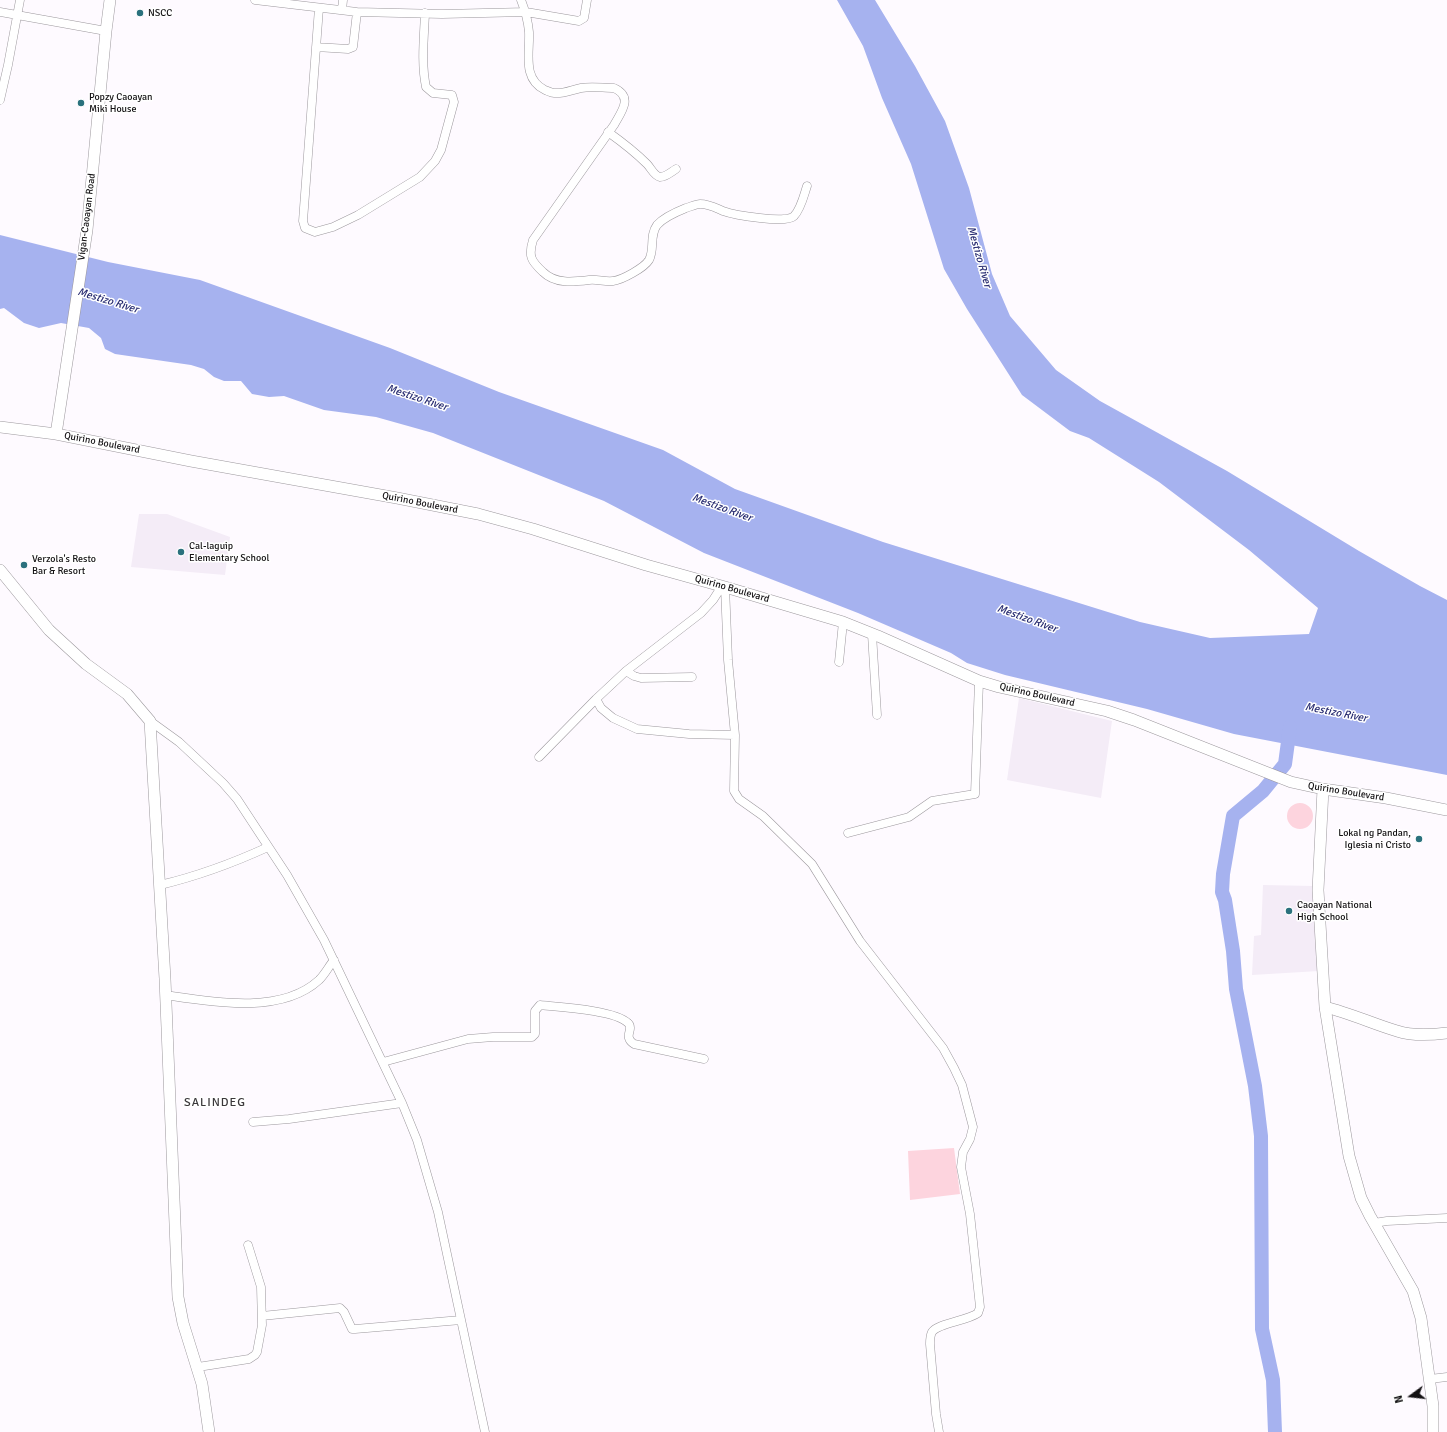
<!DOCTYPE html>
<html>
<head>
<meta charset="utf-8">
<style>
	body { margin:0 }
	#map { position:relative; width:1447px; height:1432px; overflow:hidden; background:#fefaff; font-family:Signika,sans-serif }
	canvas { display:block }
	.north { position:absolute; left:1391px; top:1376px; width:40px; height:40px; -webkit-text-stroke:3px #fff; paint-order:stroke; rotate:255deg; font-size:11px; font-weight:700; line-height:16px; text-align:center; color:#131113 }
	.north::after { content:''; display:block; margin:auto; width:14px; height:18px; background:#131113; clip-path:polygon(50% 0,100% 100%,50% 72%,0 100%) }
</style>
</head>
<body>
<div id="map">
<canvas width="1447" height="1432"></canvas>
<div class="north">N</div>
</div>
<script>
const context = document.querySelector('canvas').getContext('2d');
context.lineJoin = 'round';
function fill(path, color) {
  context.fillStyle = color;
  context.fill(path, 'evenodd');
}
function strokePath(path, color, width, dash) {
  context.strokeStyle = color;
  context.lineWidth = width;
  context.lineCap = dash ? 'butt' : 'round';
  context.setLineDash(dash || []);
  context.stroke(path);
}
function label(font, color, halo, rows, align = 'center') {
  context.font = font + ' Signika,sans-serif';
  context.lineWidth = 3;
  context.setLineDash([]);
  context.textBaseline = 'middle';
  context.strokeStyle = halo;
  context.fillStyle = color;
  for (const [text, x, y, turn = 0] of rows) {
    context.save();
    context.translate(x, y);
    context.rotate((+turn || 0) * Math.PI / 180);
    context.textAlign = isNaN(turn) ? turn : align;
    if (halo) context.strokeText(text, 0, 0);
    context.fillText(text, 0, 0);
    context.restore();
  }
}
fill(new Path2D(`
	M139,514H167L230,537L225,575L131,567Z
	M1019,698L1112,721L1101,798L1007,780Z
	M1263,885L1314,886L1319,971L1252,975L1254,936L1261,935Z`), '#f4ecf7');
fill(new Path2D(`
	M1287 816a13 13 0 1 1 26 0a13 13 0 1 1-26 0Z
	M954,1148L960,1194L910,1200L908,1151Z`), '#fdd4de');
fill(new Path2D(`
	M837,0H875L915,66L945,121L969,188L992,274L1010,316L1056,370L1100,401L1227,471L1359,551L1420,586L1447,600V775L1234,734L1147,709L1005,675L967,663L951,653L858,613L704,553L604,501L433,433L376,417L324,410L284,396L269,397L252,394L241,381H224L214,377L204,369L191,365L115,354L105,349L101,338L89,328L61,323L39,328L24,323L4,308L0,309V235L108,262L200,280L390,348L499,392L663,450L735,489L883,542L1140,622L1210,638L1309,634L1318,608L1249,550L1159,482L1089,438L1070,431L1022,395L967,309L944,269L911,164L882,98L863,46Z`), '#a6b2ef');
strokePath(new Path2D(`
	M1275,1432L1273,1380L1262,1329L1261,1136L1255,1086L1236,989L1233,951L1225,900L1222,892L1223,874L1233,816L1263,791L1285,764L1290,727`), '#a6b2ef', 14);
const street = new Path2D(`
	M255,0L357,12L442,14L526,12L579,21L584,18L587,0
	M521,0C525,10 528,21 529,32C530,53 522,79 545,90C548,91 551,93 554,93C564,94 571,90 581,88C591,86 603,88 614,88C634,97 621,112 614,125L533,240C528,256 531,261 543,272C555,284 573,282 589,280C597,279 605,282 613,281C622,280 644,268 649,260C655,249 649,236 657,225C664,217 676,212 686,208C690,207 696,204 700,204C709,204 716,208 723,211C734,215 787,224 794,216C801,209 804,195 807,186
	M319,8L303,221L305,228L315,232L333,227L358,215L420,177L435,161L441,150L454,102L452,95L433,93L426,87C421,63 424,38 425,13
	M342,10L343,0
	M0,12L106,31
	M316,47L348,49L353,47L357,12
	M0,100L8,65L20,0
	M608,132C622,142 635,152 647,164C651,168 654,176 660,177C666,177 671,172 676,169
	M725,587L728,660L735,735L734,791L739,799L763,816L812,864L860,941L943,1048L954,1068L962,1085L973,1127L970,1139L963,1152L961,1167L970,1214L980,1307L978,1313C967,1321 938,1323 932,1332C930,1336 930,1340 930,1344L936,1414L939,1432
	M872,634L877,715
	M839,662L843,622
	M626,671L634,676L641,678L692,677
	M596,699L601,708L613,718L637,729L689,734L735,735
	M150,721L179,742L223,783L237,799L287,875L324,940L402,1103L417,1140L438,1212L485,1432
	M539,757L596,699L626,671L701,613L713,600L722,586
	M848,833L909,817L932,801L975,794L979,681
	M160,885C198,876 233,863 268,847
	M165,995C212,1002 281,1015 319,980C325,974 329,966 334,960
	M383,1062L468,1039L493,1037H532L535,1034V1011L540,1005C559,1007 615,1010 628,1023C635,1029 622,1036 634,1044L704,1059
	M253,1122L289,1119L402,1103
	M1374,1223L1387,1221L1447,1218
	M262,1316L340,1308L344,1312L352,1329H355L461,1320
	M198,1367L249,1359L255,1355L257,1352L262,1325L261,1287L248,1245
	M1430,1379L1447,1377`);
const secondary = new Path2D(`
	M0,427L56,434L191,461L397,498L478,514L533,529L646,565L725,587L843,622L878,636L979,681L999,687L1107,711L1134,720L1291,782L1323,789L1386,798L1447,810
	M56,434L87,230L106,31L110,0
	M0,570L49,630L86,664L127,694L150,721L165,979L178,1297L183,1323L202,1384L209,1432
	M1323,789L1318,890L1325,1007L1349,1156L1361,1198L1370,1216L1413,1291L1421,1318L1433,1406V1432
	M1325,1007C1350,1013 1373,1024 1397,1031C1412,1036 1431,1035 1447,1033`);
strokePath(street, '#9c989d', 9);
strokePath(secondary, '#9c989d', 12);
strokePath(street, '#fff', 8);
strokePath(secondary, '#fff', 11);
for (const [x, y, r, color] of [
	[140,13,4,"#2a717d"],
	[81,103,4,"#2a717d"],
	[181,552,4,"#2a717d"],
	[24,565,4,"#2a717d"],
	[1419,839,4,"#2a717d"],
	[1289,911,4,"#2a717d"]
]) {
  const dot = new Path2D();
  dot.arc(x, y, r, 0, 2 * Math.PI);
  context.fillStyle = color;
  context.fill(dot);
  strokePath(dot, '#fff', 1.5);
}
label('10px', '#131113', '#fff', [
	["NSCC",148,13],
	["Popzy Caoayan",89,97],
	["Miki House",89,109],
	["Cal-laguip",189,546],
	["Elementary School",189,558],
	["Verzola's Resto",32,559],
	["Bar & Resort",32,571],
	["Lokal ng Pandan,",1411,833,"right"],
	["Iglesia ni Cristo",1411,845,"right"],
	["Caoayan National",1297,905],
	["High School",1297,917]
], 'left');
label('10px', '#131113', '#fff', [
	["Vigan-Caoayan Road",87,217,-83],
	["Quirino Boulevard",102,443,11],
	["Quirino Boulevard",420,503,11],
	["Quirino Boulevard",732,589,16],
	["Quirino Boulevard",1037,695,13],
	["Quirino Boulevard",1346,792,9]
]);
label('italic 11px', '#282c71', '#fff', [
	["Mestizo River",979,257,74],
	["Mestizo River",108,301,17],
	["Mestizo River",417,398,18],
	["Mestizo River",722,508,20],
	["Mestizo River",1027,619,20],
	["Mestizo River",1336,713,11]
]);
context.letterSpacing = '1px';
label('12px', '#3a373a', '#fff', [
	["SALINDEG",215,1103]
]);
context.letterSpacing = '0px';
</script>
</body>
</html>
